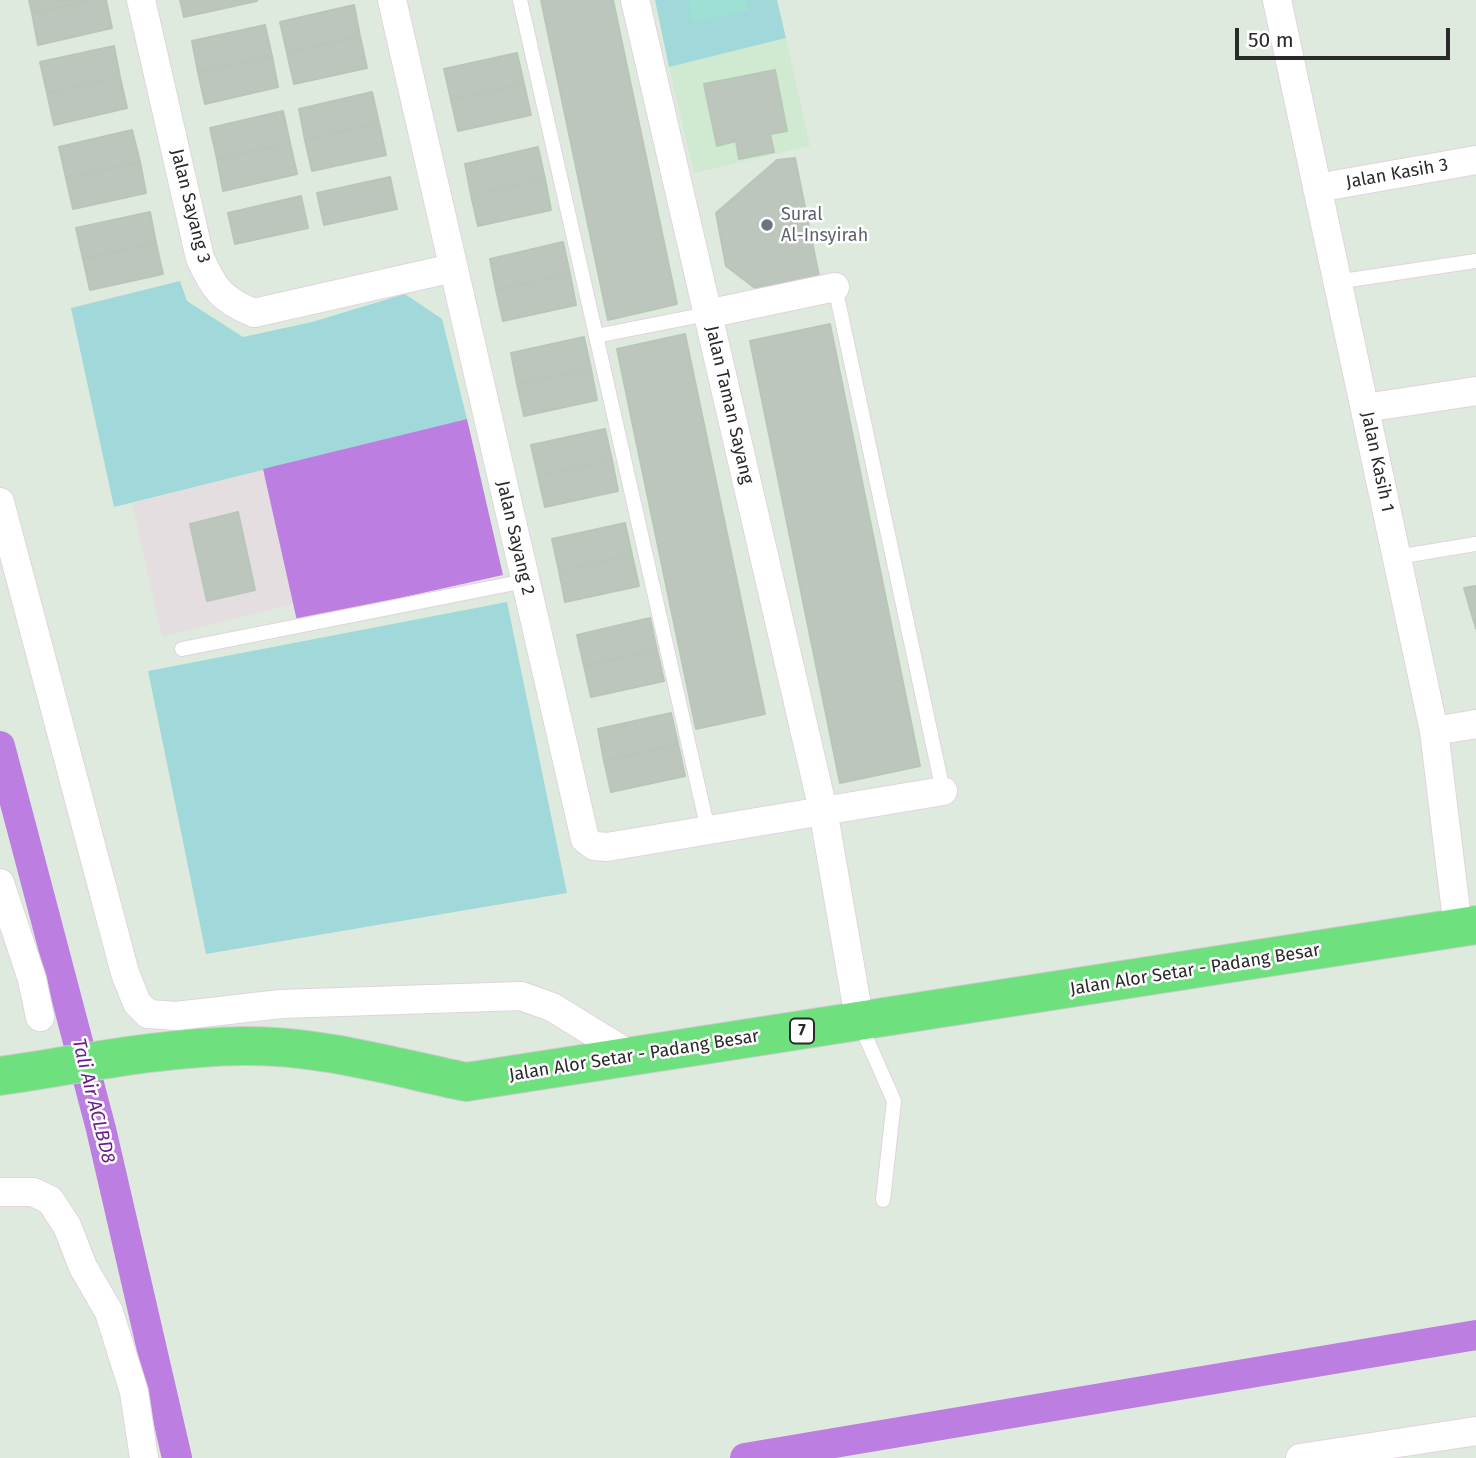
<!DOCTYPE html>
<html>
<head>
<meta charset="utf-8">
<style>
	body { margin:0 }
	#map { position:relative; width:1476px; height:1458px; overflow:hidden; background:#dfeade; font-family:"Fira Sans",sans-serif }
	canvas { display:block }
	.scale { position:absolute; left:1235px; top:28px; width:215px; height:32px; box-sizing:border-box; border:4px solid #2a2a2a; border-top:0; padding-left:9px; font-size:21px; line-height:24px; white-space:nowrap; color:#2a2a2a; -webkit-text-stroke:5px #fff; paint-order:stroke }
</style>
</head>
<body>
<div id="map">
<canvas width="1476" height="1458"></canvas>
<div class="scale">50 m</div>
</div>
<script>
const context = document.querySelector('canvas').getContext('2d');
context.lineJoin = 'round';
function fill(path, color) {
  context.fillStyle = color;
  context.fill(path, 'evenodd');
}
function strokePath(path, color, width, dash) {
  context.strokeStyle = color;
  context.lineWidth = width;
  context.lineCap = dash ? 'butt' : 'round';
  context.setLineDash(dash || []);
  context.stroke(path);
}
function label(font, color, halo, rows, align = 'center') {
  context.font = font + ' "Fira Sans",sans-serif';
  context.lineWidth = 5;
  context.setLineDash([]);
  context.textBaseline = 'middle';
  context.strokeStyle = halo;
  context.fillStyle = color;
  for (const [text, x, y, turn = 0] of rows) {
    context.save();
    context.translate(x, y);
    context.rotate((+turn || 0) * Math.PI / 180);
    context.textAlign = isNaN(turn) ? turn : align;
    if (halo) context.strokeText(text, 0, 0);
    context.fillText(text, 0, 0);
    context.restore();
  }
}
fill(new Path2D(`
	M263,469L294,604L162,637L132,503Z`), '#e4dee0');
fill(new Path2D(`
	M786,38L810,146L694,173L669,67Z`), '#cfead1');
fill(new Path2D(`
	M655,0H777L786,38L669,67Z
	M180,281L187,301L243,337L312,322L405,294L442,319L467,419L114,507L71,308Z
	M507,602L567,893L206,954L148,671Z`), '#a1d9da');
fill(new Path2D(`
	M688,0H746L748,10L693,22Z`), '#9ee0d3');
fill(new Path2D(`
	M467,419L503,575L297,621L263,469Z`), '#bc7ee0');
strokePath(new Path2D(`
	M0,746L101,1129L177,1458
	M745,1458L1476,1335`), '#bc7ee0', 30);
const building = new Path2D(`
	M29,0H93L32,13Z
	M93,0H106L112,28L38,45L32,13Z
	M180,0H257V1L184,17Z
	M541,0H613L677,304L608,320Z
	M354,5L360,36L287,53L280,22Z
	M265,25L272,56L198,72L192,41Z
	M360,36L367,68L294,84L287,53Z
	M114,46L120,77L47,93L40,62Z
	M517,53L524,84L451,100L444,69Z
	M272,56L278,87L205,104L198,72Z
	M775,70L787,131L770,134L774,152L739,159L736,141L717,146L704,84Z
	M120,77L127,108L54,125L47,93Z
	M524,84L531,115L458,131L451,100Z
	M372,92L379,123L305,140L299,109Z
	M283,111L290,143L217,159L210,128Z
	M379,123L386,155L312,171L305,140Z
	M132,130L140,162L66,178L59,147Z
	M290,143L297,174L223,191L217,159Z
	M538,147L545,179L471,195L465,164Z
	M795,158L819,276L755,288L726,266L716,213L777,160Z
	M140,162L146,193L73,209L66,178Z
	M390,177L397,209L324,225L317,193Z
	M545,179L551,210L478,226L471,195Z
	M301,196L308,228L235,244L228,213Z
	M150,212L156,243L83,259L76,228Z
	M563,242L570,274L496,290L490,259Z
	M156,243L163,274L90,290L83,259Z
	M570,274L576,305L503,321L496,290Z
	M830,324L920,766L840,783L750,341Z
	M685,334L765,714L696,729L617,349Z
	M584,337L591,369L517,384L511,353Z
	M591,369L597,400L524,416L517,384Z
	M605,429L612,460L538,476L531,445Z
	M612,460L618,491L545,507L538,476Z
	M238,512L255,590L207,601L190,524Z
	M625,523L632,555L559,571L552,539Z
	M632,555L639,586L565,602L559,571Z
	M1476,586V629L1464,588Z
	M650,618L657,650L584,666L577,635Z
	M657,650L664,681L591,697L584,666Z
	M671,713L678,744L604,761L598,729Z
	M678,744L685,776L611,792L604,761Z`);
fill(building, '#bdc6bd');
strokePath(building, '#b8c6b8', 2);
const service = new Path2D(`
	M520,0L708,830
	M1336,282L1476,261
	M835,287L943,791
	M596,336L707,314
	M1397,557L1476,544
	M182,649L525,581
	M860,1024L894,1101L883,1200`);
const minor = new Path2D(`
	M141,0L200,258C214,289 222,300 254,313L453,268
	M392,0L585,839L594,846L607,847L943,791
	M635,0L823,810L860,1023
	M1277,0L1434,731L1458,928
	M1317,188L1476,160
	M707,314L835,287
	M1365,408L1476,391
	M0,502L125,973L137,1003L148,1014L176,1016L281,1004L521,996L552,1007L630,1055
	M1434,731L1476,724
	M0,883L32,979L40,1017
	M0,1192H33L50,1200L67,1226L83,1267L109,1312L134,1392L144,1458
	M1300,1458L1476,1431`);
const primary = new Path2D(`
	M0,1076C81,1064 162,1047 244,1046C319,1045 394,1067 466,1082L1476,925`);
strokePath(service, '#e1d3de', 16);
strokePath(minor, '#e1d3de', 30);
strokePath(primary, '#ccc', 40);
strokePath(service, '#fff', 14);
strokePath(minor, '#fff', 28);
strokePath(primary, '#6ee07e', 38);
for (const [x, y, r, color] of [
	[767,225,7,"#6b7280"]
]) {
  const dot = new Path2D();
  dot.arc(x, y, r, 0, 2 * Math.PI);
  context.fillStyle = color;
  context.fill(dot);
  strokePath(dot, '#fff', 2.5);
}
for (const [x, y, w] of [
	[802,1031,24]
]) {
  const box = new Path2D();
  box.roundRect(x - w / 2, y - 12.5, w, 25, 5);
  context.fillStyle = '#fff';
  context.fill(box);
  strokePath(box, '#2a2a2a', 2);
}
label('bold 16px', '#2a2a2a', null, [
	["7",802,1031]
]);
label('18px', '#2a2a2a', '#fff', [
	["Jalan Kasih 3",1397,174,-10],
	["Jalan Sayang 3",190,206,76],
	["Jalan Taman Sayang",729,405,77],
	["Jalan Kasih 1",1377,462,78],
	["Jalan Sayang 2",515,538,77],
	["Jalan Alor Setar - Padang Besar",1195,970,-9],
	["Jalan Alor Setar - Padang Besar",634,1056,-9]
]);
label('18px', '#5b616d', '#fff', [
	["Sural",781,215],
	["Al-Insyirah",781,236]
], 'left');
label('italic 19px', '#6c1e8b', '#fff', [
	["Tali Air ACLBD8",93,1101,76]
]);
</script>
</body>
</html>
